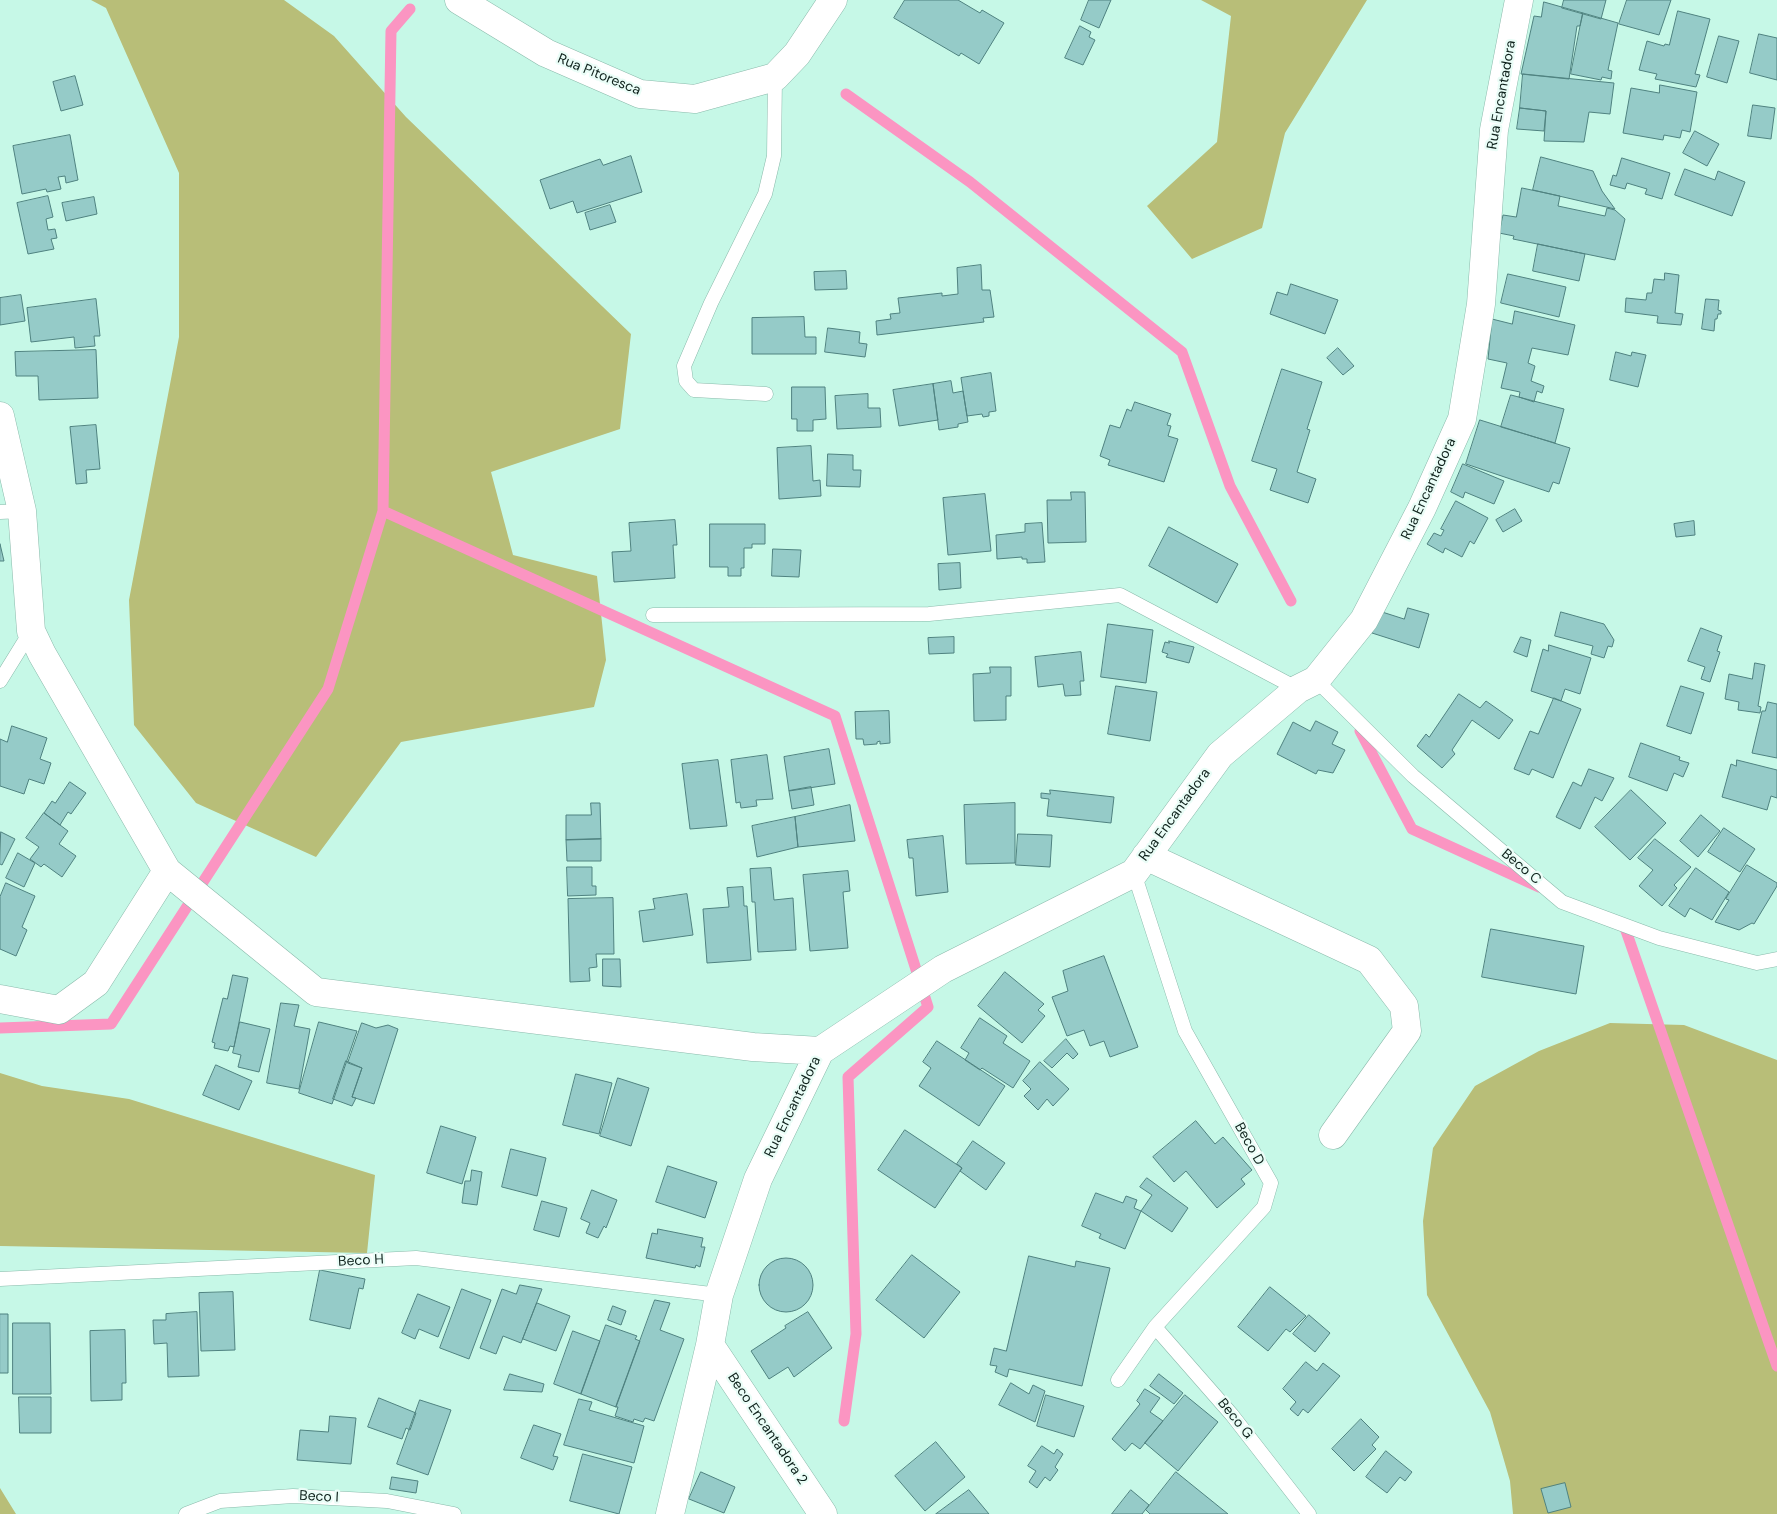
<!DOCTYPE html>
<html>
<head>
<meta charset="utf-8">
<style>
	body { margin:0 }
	canvas { display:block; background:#c6f8e7 }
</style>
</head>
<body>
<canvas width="1777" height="1514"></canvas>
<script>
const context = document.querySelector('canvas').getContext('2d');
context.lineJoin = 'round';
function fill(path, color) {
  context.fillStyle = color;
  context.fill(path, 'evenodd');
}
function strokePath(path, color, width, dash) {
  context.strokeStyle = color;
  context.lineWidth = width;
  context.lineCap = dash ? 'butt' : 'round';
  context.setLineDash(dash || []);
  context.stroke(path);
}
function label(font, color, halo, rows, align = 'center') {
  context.font = font + ' "DM Sans",sans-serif';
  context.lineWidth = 4.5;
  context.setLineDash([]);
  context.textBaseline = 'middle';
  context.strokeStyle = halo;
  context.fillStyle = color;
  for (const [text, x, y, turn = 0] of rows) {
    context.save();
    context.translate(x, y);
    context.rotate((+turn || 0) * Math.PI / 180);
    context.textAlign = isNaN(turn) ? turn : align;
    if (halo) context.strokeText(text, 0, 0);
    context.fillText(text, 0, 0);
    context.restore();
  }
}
fill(new Path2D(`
	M91,0H284L334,36L406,117L631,334L620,429L491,472L513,555L597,576L606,660L594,707L401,742L316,857L196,803L134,725L129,600L179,337V173L106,8Z
	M1201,0H1367L1285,133L1262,228L1192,259L1147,206L1217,142L1231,16Z
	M1610,1023L1684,1025L1777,1060V1514H1513L1510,1481L1490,1412L1427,1295L1423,1221L1433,1148L1475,1086L1539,1051Z
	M0,1073L42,1086L129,1099L375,1175L367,1253L0,1246Z
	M0,1488L16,1514H0Z`), '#b8be78');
strokePath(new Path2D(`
	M846,94L970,182L1182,352L1230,486L1291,601
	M383,511L835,716L928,1007L848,1077L856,1334L844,1421
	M1360,731L1412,829L1539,887
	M1620,923L1624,925L1777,1366
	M0,1028L111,1024L328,689L383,511L391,31L410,9`), '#fb95c2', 11);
const building = new Path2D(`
	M905,0H958L980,13L982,10L1004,23L979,64L961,53L959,56L894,18Z
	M1089,0H1111L1099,28L1081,20Z
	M1564,0H1606L1601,19L1562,8Z
	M1627,0H1671L1659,35L1619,24Z
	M1544,2L1583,13L1580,26H1577L1569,79L1521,74L1534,16L1541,17Z
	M1678,11L1710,19L1695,74L1700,75L1696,87L1655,79L1657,74L1639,70L1647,41L1664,46L1665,44L1669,45Z
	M1583,13L1618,23L1608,70L1612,71L1611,79L1602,77L1601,80L1571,74Z
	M1080,26L1091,32L1089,37L1095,40L1083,65L1065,58Z
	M1759,34L1777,38V80L1750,73Z
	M1719,36L1739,41L1727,83L1707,77Z
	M1523,74L1614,83L1610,114L1589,112L1584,142L1544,141L1546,111L1520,108Z
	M75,76L83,105L61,111L53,82Z
	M1660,85L1697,92L1690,132L1682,130L1680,138L1664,135L1663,140L1623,133L1631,88L1659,93Z
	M1753,105L1775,108L1771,139L1748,136Z
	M1520,108L1546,111L1544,131L1517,129Z
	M1695,131L1719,144L1707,166L1683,153Z
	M70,135L78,180L66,183L65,176L58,177L61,189L47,192L46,189L22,194L13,146Z
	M631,156L642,192L577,213L573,201L550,209L540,180L600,159L603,165Z
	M1541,157L1593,171L1602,191L1615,209L1533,190Z
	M1622,158L1670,173L1662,199L1645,194L1647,189L1627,183L1625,189L1610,185L1613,175L1616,176Z
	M1685,169L1715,180L1718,171L1745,182L1732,216L1675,195Z
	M1522,188L1560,196L1558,206L1605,216L1607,208L1615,210L1625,219L1615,260L1513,239L1514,236L1499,233L1503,215L1516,217Z
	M48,196L53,217L46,219L48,230L55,229L57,238L51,239L54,249L28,254L17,203Z
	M94,197L97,214L66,221L62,203Z
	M610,205L616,222L590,230L585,213Z
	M1538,244L1585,254L1579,281L1533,271Z
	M981,265L982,290H990L994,317L983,318L984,322L877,335L876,321L891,319L890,314L900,313L898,298L942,293V296L958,294L957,268Z
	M846,271L847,289L815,290L814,272Z
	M1665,273L1679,275L1675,313L1683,314L1681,325L1657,323L1658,316L1625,312L1626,298L1646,300L1647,293H1652L1654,279L1664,280Z
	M1508,274L1566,287L1559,317L1501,303Z
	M1291,284L1338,300L1325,334L1270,314L1277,292L1287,295Z
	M21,295L25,321L0,325V298Z
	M96,299L100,336H94L95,346L75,348L74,337L31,342L27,308Z
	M1706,299L1719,300L1718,310L1721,311V314H1718L1717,319H1715L1714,331L1702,329Z
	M1515,311L1575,325L1568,355L1532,348L1528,363L1535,366L1531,381L1544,386L1542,393L1537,391L1534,402L1519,397L1520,392L1501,388L1507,363L1488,359L1492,319L1512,324Z
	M804,317L805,337H816V354H752V318Z
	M828,328L860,332L859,343L867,344L865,357L825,352Z
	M1338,348L1354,366L1343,375L1327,358Z
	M96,350L98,398L39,400L38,376H16L15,352Z
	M1616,352L1631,356L1632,352L1646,355L1638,387L1610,380Z
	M1282,369L1322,382L1307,429L1310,430L1297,472L1316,479L1308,503L1270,490L1277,469L1252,461Z
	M991,373L996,411L989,412V416L983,417L982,414L967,416L961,378Z
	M951,381L953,393L963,391L968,422L958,424V427L939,430L933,384Z
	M933,384L938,420L899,426L893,390Z
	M792,387H825L826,419L813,420V431H797V419H792Z
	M868,394V408H880L881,427L837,429L835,396Z
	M1511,395L1564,409L1555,443L1501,427Z
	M1135,402L1171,414L1167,425L1171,426L1168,436L1178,439L1164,482L1108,465L1110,460L1100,456L1110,425L1120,428L1127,409L1131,411Z
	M1480,420L1570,448L1559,484L1553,482L1549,492L1466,464Z
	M96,425L100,469L86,470L87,483L76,484L70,427Z
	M811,446L813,481L820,480L821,496L779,499L777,448Z
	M828,454L853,455V470H861L860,487L827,486Z
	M1463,464L1504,481L1494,504L1465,492L1463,498L1451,492Z
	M1071,492H1085L1086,542L1048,543L1047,500H1071Z
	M985,494L991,551L948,555L943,498Z
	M1456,501L1488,518L1474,544L1470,541L1462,557L1445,548L1443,553L1427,544L1434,533L1441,536L1444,530L1441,529Z
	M1515,509L1522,521L1503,532L1496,520Z
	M675,520L677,545H673L675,578L614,582L612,552L631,551L629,523Z
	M1694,521L1695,535L1676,537L1674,524Z
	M1042,523L1045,562L1027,563V559H1022V557L997,559L996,535L1025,532V524Z
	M710,524H765V544H752V548H744V568H741V576H728V567H710Z
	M1169,527L1238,564L1217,603L1149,566Z
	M0,544L4,561H0Z
	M773,549L801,550L799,577L772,576Z
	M960,563L961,588L939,590L938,564Z
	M1408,608L1429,614L1419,648L1372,633L1379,611L1404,619Z
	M1561,612L1604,624L1614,640L1612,647L1608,646L1604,658L1591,654L1593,646L1555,636Z
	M1108,624L1153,630L1146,683L1101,677Z
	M1701,628L1722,636L1717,651L1720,652L1710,682L1701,679L1705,667L1688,661Z
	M954,637V653L929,654L928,638Z
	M1521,637L1531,640L1527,657L1514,652Z
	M1169,641L1194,647L1189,663L1166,657L1168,654L1162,652L1165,642L1169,643Z
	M1549,645L1591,658L1580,694L1565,689L1561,701L1531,691L1543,649L1548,651Z
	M1081,652L1084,681H1080L1081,695L1065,696L1063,684L1038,687L1035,657Z
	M1755,663L1765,665L1758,706L1761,707L1760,713L1738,710L1739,702L1725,699L1729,674L1752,679Z
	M990,667H1011V696H1006V720L974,721L973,674L990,673Z
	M1116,686L1157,692L1150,741L1108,734Z
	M1681,686L1704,693L1691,734L1667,726Z
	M1459,694L1480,708L1486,701L1513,720L1499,739L1472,720L1452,750L1455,754L1442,768L1417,746L1426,734L1429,737Z
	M1554,698L1581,709L1553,778L1532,769L1529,775L1514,769L1530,731L1538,734Z
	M1768,702L1777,704V758L1752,753L1762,711H1765Z
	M889,711L890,743L880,744V741L877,742V744L864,745L863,739H856L855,712Z
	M1316,721L1338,732L1332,744L1345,750L1333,773L1318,770L1316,774L1277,754L1293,722L1310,731Z
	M12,726L47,738L40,759L51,763L44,784L29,779L24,794L0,786V739L7,742Z
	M1641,743L1680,757L1679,760L1689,763L1683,777L1674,773L1667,791L1629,777Z
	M829,749L835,784L789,791L784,757Z
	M767,755L773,799L756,800L757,806L741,808L740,802L736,803L731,760Z
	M718,760L727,826L690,829L682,764Z
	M1737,760L1777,770V798L1771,796L1767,810L1722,797L1731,764L1736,766Z
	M1589,769L1614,778L1602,801L1595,797L1580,829L1556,817L1573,782L1581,786Z
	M70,782L86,793L71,814L68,812L60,825L44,813L52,801L55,803Z
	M811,787L814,805L792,809L789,791Z
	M1050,790L1114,797L1111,823L1047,816L1049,799L1041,798V793L1050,794Z
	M1631,790L1666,823L1630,860L1595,827Z
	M591,803H600L601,839L566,840V815H591Z
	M1015,803V863L966,864L964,805Z
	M850,805L855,841L798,847L795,817Z
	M44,813L68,831L59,844L76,856L62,877L44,864L41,867L30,859L39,847L26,838Z
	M1701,815L1720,831L1698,857L1680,841Z
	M795,817L798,847L757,857L752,826Z
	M1724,828L1755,849L1740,872L1708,852Z
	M1,832L15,839L2,865L0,864Z
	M1018,834L1052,835L1050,867L1016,865Z
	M943,836L948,892L916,896L913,858H909L907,840Z
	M601,839V861H567L566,840Z
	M1655,839L1691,867L1674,885L1677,888L1662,906L1639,886L1653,870L1638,858Z
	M18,853L35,863L24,887L6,878Z
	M1747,865L1777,883V886L1754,924L1752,923L1739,930L1715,922L1729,900L1726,899Z
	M567,867H592V886H596V895L568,896Z
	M771,868L774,900L793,898L796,950L758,952L755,902H752L750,869Z
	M1696,868L1729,892L1712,920L1690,908L1685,917L1669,906Z
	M848,871L850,891L843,892L848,948L810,951L803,875Z
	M6,883L35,896L22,927L27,930L16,956L0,949V897Z
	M743,887L744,906H747L751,960L707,963L703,909L729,907L727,888Z
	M687,894L693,935L643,942L639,911L655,909L653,899Z
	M613,898L614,954H596L597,967L589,968L590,981L570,982L568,899Z
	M1491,929L1584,946L1576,994L1482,977Z
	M1104,956L1138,1047L1110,1057L1104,1041L1090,1046L1084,1030L1067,1036L1052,997L1068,991L1063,971Z
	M603,959H620L621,987L603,986Z
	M1005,972L1044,1004L1038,1010L1045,1016L1022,1043L978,1006Z
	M233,975L248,978L234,1047L230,1046L228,1051L214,1048L215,1043L212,1042L223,998L227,999Z
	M281,1003L299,1005L294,1026L310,1029L299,1089L267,1083Z
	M980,1018L1007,1036L1003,1043L1030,1061L1013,1088L982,1068L980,1070L965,1060L969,1053L961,1048Z
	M240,1022L270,1029L259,1072L238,1067L241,1055L233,1053Z
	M319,1022L357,1031L332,1104L299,1093Z
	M362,1023L376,1028L388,1025L398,1029L374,1104L352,1097L362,1068L348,1063Z
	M1066,1039L1078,1054L1073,1059L1067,1053L1052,1068L1044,1061Z
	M937,1041L1005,1086L979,1126L919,1086L931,1068L923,1062Z
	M346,1061L362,1068L352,1097L356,1098L352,1106L333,1099Z
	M1040,1062L1069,1089L1053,1106L1047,1099L1038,1110L1024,1096L1031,1089L1023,1081Z
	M216,1065L252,1081L239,1110L203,1095Z
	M576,1074L612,1083L599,1134L563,1125Z
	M618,1078L649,1088L631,1146L600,1136Z
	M1196,1121L1215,1144L1223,1137L1252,1170L1241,1179L1245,1184L1217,1208L1186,1171L1174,1182L1153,1157Z
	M441,1126L476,1137L462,1184L427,1173Z
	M905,1130L962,1168L935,1208L878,1170Z
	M973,1141L1005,1163L986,1190L960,1171L962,1168L957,1164Z
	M511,1149L546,1158L537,1196L502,1187Z
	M668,1166L717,1182L705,1218L656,1202Z
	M472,1170L482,1172L477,1205L462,1203L465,1181H470Z
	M1147,1178L1188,1208L1172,1232L1141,1211L1152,1195L1140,1187Z
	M592,1190L617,1200L606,1228L604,1226L598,1238L586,1233L590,1223L581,1219Z
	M1096,1193L1123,1203L1126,1196L1137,1200L1134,1208L1141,1211L1125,1249L1099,1238L1101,1234L1082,1226Z
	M542,1201L567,1208L559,1237L534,1230Z
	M658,1229L703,1238L701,1247H705L700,1267L696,1265L695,1268L646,1258L652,1233L657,1234Z
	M912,1255L960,1292L924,1338L876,1300Z
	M1029,1256L1075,1267L1076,1261L1110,1268L1082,1386L1009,1369L1007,1377L995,1372L997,1366L990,1365L994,1348L1006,1351Z
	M759 1285a27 27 0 1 1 54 0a27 27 0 1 1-54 0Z
	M320,1270L365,1279L363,1289L359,1288L350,1329L310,1320Z
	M520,1285L542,1289L521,1343L503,1336L496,1354L480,1348L502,1289L516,1294Z
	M1270,1287L1306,1316L1290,1332L1286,1329L1268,1351L1238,1327Z
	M462,1289L491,1300L469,1359L440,1348Z
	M233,1292L235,1350L201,1351L199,1293Z
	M418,1294L450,1307L438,1337L419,1329L415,1339L402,1333Z
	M655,1300L670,1303L660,1330L684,1339L654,1421L645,1418L643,1422L634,1419L633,1422L615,1416L618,1407H616Z
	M537,1303L570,1316L556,1351L523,1339Z
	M613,1306L626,1311L621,1325L608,1320Z
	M197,1312L199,1376L168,1377L167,1343L154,1344L153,1320H166V1314Z
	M808,1312L832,1348L794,1377L788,1367L769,1379L751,1351L786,1328L785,1326Z
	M0,1314H8V1373H0Z
	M1309,1315L1330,1333L1315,1352L1293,1334Z
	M13,1323H50L51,1394H13Z
	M606,1325L637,1336L635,1339L640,1341L616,1407L581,1394Z
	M125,1330L126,1383H122V1400L91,1401L90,1331Z
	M573,1331L600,1341L581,1394L554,1384Z
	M1306,1362L1317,1371L1323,1363L1340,1376L1308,1413L1303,1409L1298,1416L1290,1409L1296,1402L1283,1389Z
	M510,1374L544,1384L542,1392L504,1390Z
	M1159,1374L1183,1393L1174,1404L1150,1386Z
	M1011,1383L1029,1394L1033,1385L1045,1391L1035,1422L999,1405Z
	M1145,1389L1160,1398L1150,1412L1163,1421L1140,1449L1132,1443L1125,1451L1112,1439L1140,1404L1137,1401Z
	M1046,1395L1084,1406L1074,1437L1037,1426Z
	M1185,1395L1218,1422L1178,1471L1145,1443Z
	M19,1397H51V1433H20Z
	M379,1398L416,1413L410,1430L406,1428L402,1439L368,1427Z
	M579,1399L592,1402L589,1410L644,1426L634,1463L564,1445Z
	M420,1400L451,1410L428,1475L397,1464Z
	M330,1416L356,1418L351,1464L297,1460L300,1430L328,1432Z
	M1361,1419L1379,1437L1372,1445L1376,1449L1354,1471L1332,1449Z
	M534,1425L561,1434L553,1456L558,1457L553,1470L521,1458Z
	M936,1442L965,1477L925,1511L895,1476Z
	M1042,1446L1054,1454L1057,1449L1063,1454L1055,1467L1058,1470L1050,1481L1045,1477L1037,1488L1029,1482L1036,1471L1028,1466Z
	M1386,1451L1412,1472L1405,1481L1400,1477L1387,1493L1366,1477Z
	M583,1454L632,1467L619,1514L570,1501Z
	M701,1472L735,1487L724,1513L689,1499Z
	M1176,1472L1228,1514H1150L1146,1510Z
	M392,1477L418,1481L416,1493L390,1489Z
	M1565,1483L1571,1507L1548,1513L1541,1489Z
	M969,1490L989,1514H936Z
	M1131,1490L1149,1505L1142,1514H1112Z`);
fill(building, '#95cbc8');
strokePath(building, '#4f8280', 1);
const service = new Path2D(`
	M766,394L694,390L686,381L684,366L711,303L765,194L774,156L775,77
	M0,512L22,511
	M653,615L929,614L1120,595L1298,689
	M1316,680L1413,776L1562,902L1659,938L1757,963L1777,959
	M0,681L31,631
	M0,1279L416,1258L719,1295
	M1155,1327L1232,1415L1309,1514
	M1118,1380L1155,1327L1264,1207L1271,1183L1185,1031L1134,873
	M186,1514L220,1501L293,1496L387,1501L454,1514`);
const minor = new Path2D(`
	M459,0L546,53L640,94L695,99L775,77L797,54L833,0
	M0,416L22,511L31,631L42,654L167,871L316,992L753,1047L820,1051
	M1146,856L1369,960L1404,1006L1407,1031L1333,1135
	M0,999L59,1010L96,983L167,871
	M710,1345L823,1514
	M670,1514L710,1345L719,1295L758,1179L820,1051L943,969L1134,873L1220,755L1298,689L1316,680L1364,620L1422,508L1462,419L1481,304L1494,130L1519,0`);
strokePath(service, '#8abaab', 15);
strokePath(minor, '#8abaab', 29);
strokePath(service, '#fff', 14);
strokePath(minor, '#fff', 28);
label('14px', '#0e211b', '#eafdf7', [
	["Rua Pitoresca",599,75,22],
	["Rua Encantadora",1502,95,-80],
	["Rua Encantadora",1429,489,-65],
	["Rua Encantadora",1175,815,-54],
	["Beco C",1521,867,40],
	["Rua Encantadora",793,1107,-64],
	["Beco D",1249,1144,61],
	["Beco H",361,1261,-3],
	["Beco G",1235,1419,51],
	["Beco Encantadora 2",767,1429,56],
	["Beco I",319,1497,3]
]);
</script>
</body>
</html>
